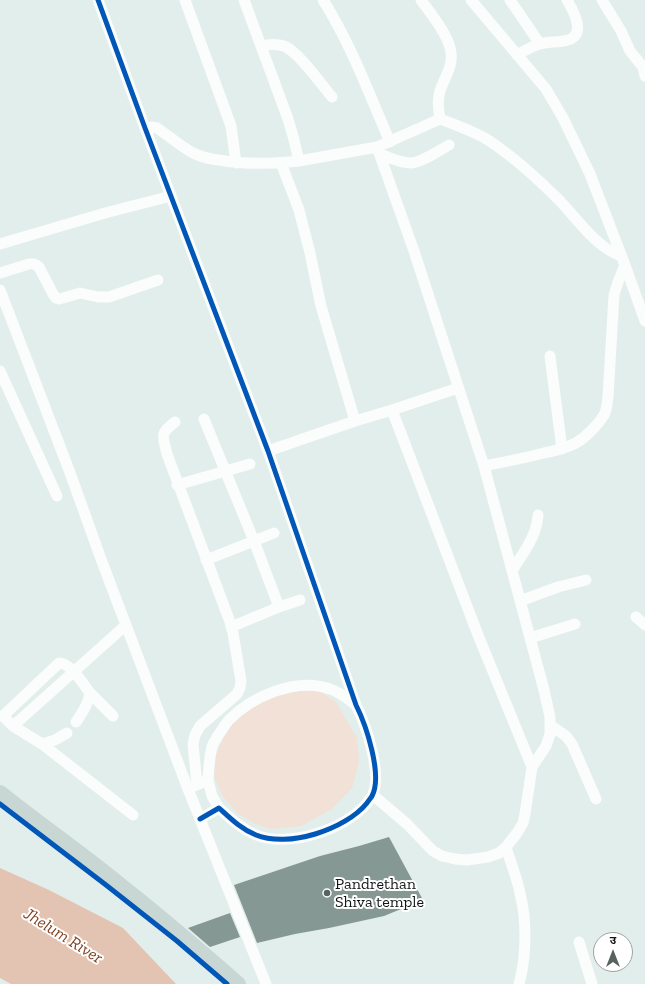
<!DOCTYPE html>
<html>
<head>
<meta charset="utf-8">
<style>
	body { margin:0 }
	#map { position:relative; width:645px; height:984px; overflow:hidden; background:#e2eeeb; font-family:"Zilla Slab","Noto Sans Devanagari",serif }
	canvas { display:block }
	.north { position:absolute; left:593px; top:932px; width:40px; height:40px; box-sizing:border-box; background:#fff; border:1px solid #9fa2a1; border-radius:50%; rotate:0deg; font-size:11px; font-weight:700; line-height:16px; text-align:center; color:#0e1614 }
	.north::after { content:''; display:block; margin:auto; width:14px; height:18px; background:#58625f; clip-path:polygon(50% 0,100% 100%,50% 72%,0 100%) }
</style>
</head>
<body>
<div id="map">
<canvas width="645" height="984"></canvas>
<div class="north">उ</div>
</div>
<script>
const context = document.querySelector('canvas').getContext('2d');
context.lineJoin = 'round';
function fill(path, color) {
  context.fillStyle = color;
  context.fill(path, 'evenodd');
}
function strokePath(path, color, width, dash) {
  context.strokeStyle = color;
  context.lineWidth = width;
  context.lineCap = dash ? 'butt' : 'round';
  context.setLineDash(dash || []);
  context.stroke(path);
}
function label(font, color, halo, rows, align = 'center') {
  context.font = font + ' "Zilla Slab",serif';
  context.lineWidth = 4;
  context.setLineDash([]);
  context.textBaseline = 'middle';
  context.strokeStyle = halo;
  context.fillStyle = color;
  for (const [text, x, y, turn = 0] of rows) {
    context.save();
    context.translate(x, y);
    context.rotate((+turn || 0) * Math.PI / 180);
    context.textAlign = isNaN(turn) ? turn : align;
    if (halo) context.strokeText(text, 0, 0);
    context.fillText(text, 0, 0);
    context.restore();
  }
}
fill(new Path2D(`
	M316,689L336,702L357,738L359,762L352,788L332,809L301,826L270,829L255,824L237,813L222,795L214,776L215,757L228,726L243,713L284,691Z`), '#f1e1d6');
fill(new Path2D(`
	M0,868L49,890L123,928L176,984H11L0,978Z`), '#e3c4b2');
fill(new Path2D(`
	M389,837L423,900L384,916L329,928L295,934L257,943L234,885L320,856L359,846Z
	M230,913L240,937L210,947L188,928Z`), '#869894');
strokePath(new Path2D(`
	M98,0L145,128L268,451L356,705C366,725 383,775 372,796C371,798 368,801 367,803C345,830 288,848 256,835C241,829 230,818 219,808L200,819
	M185,0L231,126L236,163
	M323,0C351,44 369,94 390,142
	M421,0C431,14 450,37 451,53C453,66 445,77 441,88C437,98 438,109 440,119
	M471,0L546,89L563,118L590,174L625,265L645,321
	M510,0L540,44
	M602,0L621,31L630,51L643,67L645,76
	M261,46C270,44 278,43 286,47C300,54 321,84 332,97
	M517,55C524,51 532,46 540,44C549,41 559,43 568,40C587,35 573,10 567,0
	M145,128L152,127L157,128C169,136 180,146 193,153C201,157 210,159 219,160C246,165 272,164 299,161L293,136L288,119L244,0
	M380,154C390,158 400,163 411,163C423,162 438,151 449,145
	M299,161L377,147L440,119C456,125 473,131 488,140C514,157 538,179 560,201C578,220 596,247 621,256
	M281,163L299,210L310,253L321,306L355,421
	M0,244L105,213L171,196
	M0,273L29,264C33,263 35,264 39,267L53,294L56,298L59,299L63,298L80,293L98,297H109L158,280
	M0,290L69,470L101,559L188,789L266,984
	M550,356L562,449
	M0,371L57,496
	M392,410L478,635L532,767
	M204,419L254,541L279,607
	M175,422C159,434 163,436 167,454L230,622L233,633L241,681L240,688L237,694L200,726L195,735L193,744L197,785
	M268,451L355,421L392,410L458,388
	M484,466C504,462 524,458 544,453C555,451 566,448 576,443C586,437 598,425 604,415C607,410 607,403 608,397L614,295L618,282L625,265
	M177,485L250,464
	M206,560L274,533
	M512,571C523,553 537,536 538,515
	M520,601L558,587L586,580
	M636,617L645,625
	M231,627L279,607L300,600
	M530,638L575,624
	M90,693L113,716
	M550,725L566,736L572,744L596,799
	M13,726L3,716L59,663C71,663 83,684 90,693C88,705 82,713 76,722
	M67,733L55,740L42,744L13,726L126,625
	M42,744L133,815
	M208,780L212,796L219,808
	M192,787L208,780C209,768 209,755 213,744C215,741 217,737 219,734C222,730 225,725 228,721C252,696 296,677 330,689C340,692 348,699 356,705
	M373,795L407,824L433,851L442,856L455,859L467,860L488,857L499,853L506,847L517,833L523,823L525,814L532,767L546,746L550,734V717L544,690L484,466L414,251L377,147
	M506,847C511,864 518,880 521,898C527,923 526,959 519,984
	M579,942L592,984`), '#fbfcfc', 11);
strokePath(new Path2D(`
	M0,793C40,825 82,854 121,886C161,917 200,951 238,984`), '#c9d7d4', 16);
strokePath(new Path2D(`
	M98,0L145,128L268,451L356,705C366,725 383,775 372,796C371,798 368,801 367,803C345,830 288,848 256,835C241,829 230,818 219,808L200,819
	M0,804L106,885L177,941L227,984`), '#0057b8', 5);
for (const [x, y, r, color] of [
	[327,893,4,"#58625f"]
]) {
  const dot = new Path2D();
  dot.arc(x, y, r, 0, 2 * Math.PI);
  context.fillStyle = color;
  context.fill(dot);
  strokePath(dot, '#fff', 1.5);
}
label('16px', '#0e1614', '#fff', [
	["Pandrethan",335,884],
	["Shiva temple",335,902]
], 'left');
label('italic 17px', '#814222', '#fff', [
	["Jhelum River",63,936,32]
]);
</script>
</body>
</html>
